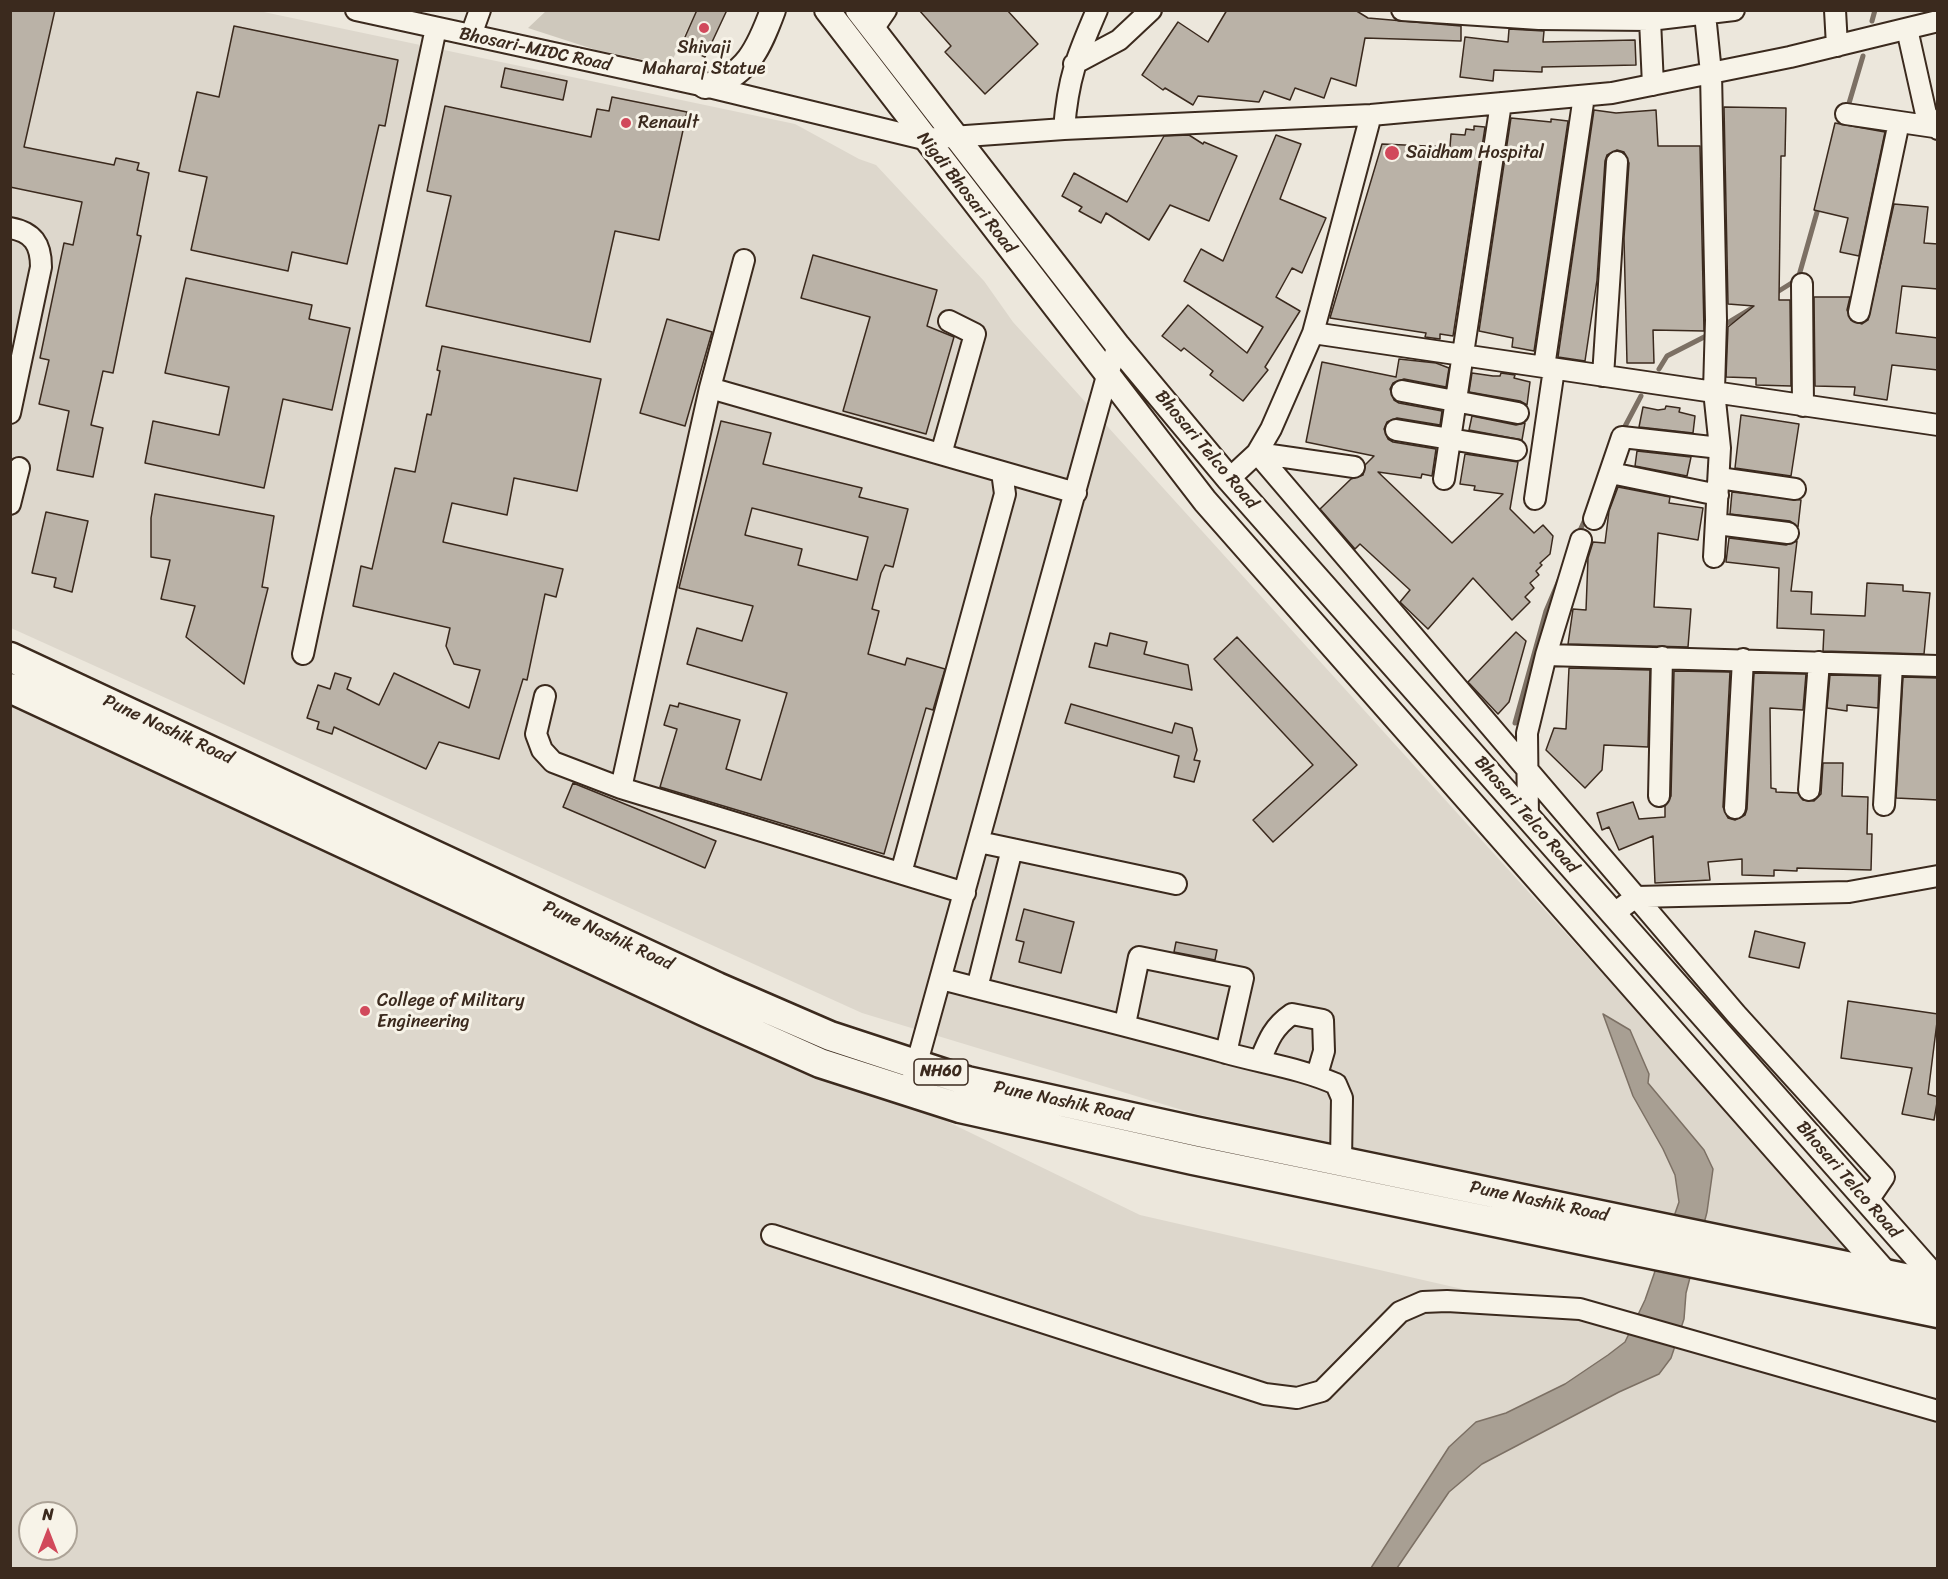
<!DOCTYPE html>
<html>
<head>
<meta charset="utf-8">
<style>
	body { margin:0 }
	#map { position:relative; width:1948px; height:1579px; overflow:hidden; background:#ece7dc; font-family:Sriracha,sans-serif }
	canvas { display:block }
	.frame { position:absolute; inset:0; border:12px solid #3b2a1e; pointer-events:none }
	.north { position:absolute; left:18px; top:1501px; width:60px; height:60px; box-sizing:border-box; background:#f7f3e8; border:2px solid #aca397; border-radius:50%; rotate:0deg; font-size:16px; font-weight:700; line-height:24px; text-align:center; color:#3b2a1e }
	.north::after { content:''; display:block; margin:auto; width:21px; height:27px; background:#d1495b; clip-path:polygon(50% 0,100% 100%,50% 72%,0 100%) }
</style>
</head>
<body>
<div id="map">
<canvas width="1948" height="1579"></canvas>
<div class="frame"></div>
<div class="north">N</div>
</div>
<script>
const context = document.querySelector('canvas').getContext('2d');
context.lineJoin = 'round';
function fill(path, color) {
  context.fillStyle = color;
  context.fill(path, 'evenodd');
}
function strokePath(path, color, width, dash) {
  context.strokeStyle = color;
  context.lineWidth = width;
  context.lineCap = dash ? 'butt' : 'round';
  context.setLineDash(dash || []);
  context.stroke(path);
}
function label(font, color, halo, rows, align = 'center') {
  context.font = font + ' Sriracha,sans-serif';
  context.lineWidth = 6;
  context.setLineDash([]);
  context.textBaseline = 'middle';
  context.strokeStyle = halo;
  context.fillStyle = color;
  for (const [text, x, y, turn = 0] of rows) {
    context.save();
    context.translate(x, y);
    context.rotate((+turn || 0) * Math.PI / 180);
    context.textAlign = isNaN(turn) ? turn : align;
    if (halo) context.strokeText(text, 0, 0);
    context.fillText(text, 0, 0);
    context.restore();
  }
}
fill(new Path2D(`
	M11,11H259L795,124L859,159L876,165L984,281L1013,322L1856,1254L1192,1113L862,1013L11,628Z
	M10,697L299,807L1140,1215L1937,1398V1568H11ZM30,1513H66V1549H30Z`), '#ddd7cc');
fill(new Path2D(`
	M546,11V10L696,11L670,65L596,50L528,28Z`), '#cec8bc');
const water = new Path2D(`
	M1603,1014L1630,1030L1649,1074L1648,1083L1704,1150L1713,1169L1707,1212L1686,1293L1684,1319L1671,1358L1659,1374L1619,1392L1482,1464L1449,1492L1397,1568H1371L1449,1447L1476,1422L1506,1413L1565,1384L1608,1355L1625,1342L1645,1300L1679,1202L1675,1175L1663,1149L1633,1096Z`);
fill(water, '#a89f93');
strokePath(water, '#7c7064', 1.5);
strokePath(new Path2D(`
	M1872,21L1875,10
	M1847,110L1863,56
	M1774,294L1798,279L1819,205
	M1721,327L1754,307
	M1659,369L1667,356L1710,334
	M1622,432L1641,396
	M1577,537L1587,515
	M1515,723L1546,611L1560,578`), '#7c7064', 5);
const building = new Path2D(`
	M10,10H55L24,147L114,165L116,158L139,163L137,170L149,173L137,235L141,236L113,373L103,371L91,425L103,428L93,477L57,470L69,411L39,404L49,360L40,358L64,243L73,245L82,202L10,187Z
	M697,10H727L705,57L681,46Z
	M919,10H1007L1038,44L985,94L945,52L951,46Z
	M1227,10H1355L1368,18L1461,26V41L1365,38L1356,86L1331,78L1324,98L1295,88L1290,100L1264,91L1259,102L1198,96L1193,105L1165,88L1163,90L1142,75L1178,22L1208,42Z
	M234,26L398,60L385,126L379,125L347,264L292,252L288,271L191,250L207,177L179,171L197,92L219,97Z
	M1509,29L1544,31L1543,42L1635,40L1636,65L1542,67V72L1494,70L1493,81L1460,77L1465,37L1508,42Z
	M505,68L567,81L563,100L501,87Z
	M612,97L687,112L659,240L615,231L590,342L426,306L451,196L427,191L445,106L591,137L597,109L609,111Z
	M1724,107L1786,108L1785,156H1781L1779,300H1790L1791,386L1756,385V378L1726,377L1728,327L1754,306L1728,304Z
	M1594,110L1616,113L1656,110L1658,146H1700L1704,331L1653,330L1654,363H1627L1624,238L1629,163L1624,152L1617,150L1607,155L1605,161L1597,280L1585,361L1558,357Z
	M1511,118L1551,122V119L1568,121L1534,351L1512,347L1513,338L1479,331Z
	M1835,123L1885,132L1859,256L1840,252L1848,218L1814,210Z
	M1474,126L1485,127L1453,336L1440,334V339L1425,337L1426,333L1330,318L1382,144L1450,147L1451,134L1465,135L1466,129L1474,130Z
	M1189,135L1203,144L1204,142L1237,156L1209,221L1170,205L1149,240L1106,213L1101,223L1079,211L1082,207L1062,196L1074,173L1127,202L1164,136Z
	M1276,135L1301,144L1280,199L1326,218L1302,273L1292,268L1276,297L1300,311L1265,367L1268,370L1243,401L1210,375L1213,371L1184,348L1181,351L1162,336L1188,305L1247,353L1263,327L1184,281L1201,249L1223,261Z
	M1894,204L1928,207L1924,243L1938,244V289L1902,286L1896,333L1938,338V370L1892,365L1887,400L1854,395L1855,387L1815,386L1814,297H1850L1847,310L1851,320L1862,324L1868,320Z
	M813,255L937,290L927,326L954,337L926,434L843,411L870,317L801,298Z
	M186,278L312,305L309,319L350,328L332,410L283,399L264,488L145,463L153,421L219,435L229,387L165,373Z
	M667,319L712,332L685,426L640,413Z
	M442,346L601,379L577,491L514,478L507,515L452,503L443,542L563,569L556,597L545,594L527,680L523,679L499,759L439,742L426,769L334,727L332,734L317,729L319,722L307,718L318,685L330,689L335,673L351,678L347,689L379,705L394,673L469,708L480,670L454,664L446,646L450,628L353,606L361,566L372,569L395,468L415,472L427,414L431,415L440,371L437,370Z
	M1399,359L1436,363L1449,368L1446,387L1404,379L1393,383L1390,389L1394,400L1399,403L1442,411L1440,425L1397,418L1387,422L1384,429L1388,439L1393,442L1436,449L1432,476L1422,474L1421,478L1378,472L1452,543L1503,494L1474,490L1475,486L1460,484L1465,454L1518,462L1510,509L1534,533L1543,525L1553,536L1550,554L1540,563L1542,565L1536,571L1539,575L1530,583L1534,588L1525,597L1530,602L1512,620L1473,578L1428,629L1400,602L1410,590L1360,544L1355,549L1320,509L1351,479L1363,475L1365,465L1374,456L1306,442L1322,362L1396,377Z
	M1472,373L1493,376H1500L1501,373L1515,375L1514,378L1530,382L1527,405L1520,401L1469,392Z
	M1666,406L1680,408L1679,412L1695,416L1693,433L1639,427L1643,407L1658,410L1665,409Z
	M1741,415L1799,424L1791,476L1735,468Z
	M1472,416L1516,425L1525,423L1522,440L1469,430Z
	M721,421L771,433L763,464L862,488L859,497L908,509L893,567L885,565L881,573L872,609L879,611L868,654L905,665L907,658L945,669L933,710L926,708L884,854L660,787L677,729L664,725L670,705L678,707L679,703L740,720L726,769L761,780L787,693L687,664L697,628L742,641L753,606L679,588ZM752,508L868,537L857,580L798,565L802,549L745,535Z
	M1637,451L1691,457L1687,476L1635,466Z
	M1618,487L1670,497L1669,503L1703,508L1698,540L1658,533L1654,607L1691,609L1688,647L1568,644L1573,609L1586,610L1588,558L1593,542L1605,543L1609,511Z
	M1732,492L1801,500L1798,527L1790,521L1730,514Z
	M155,494L274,516L262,587L268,588L244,684L186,637L195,606L161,599L170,560L151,557V518Z
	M46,512L88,521L72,592L54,587L56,578L32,573Z
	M1729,538L1786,545L1797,541L1791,591L1812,592L1811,614L1865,616L1867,583L1903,585V591L1930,593L1924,654L1823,651L1824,630L1777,628L1779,568L1726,562Z
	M1516,632L1526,641L1509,702L1498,714L1468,682Z
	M1110,633L1147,642L1144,654L1188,665L1192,690L1089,667L1095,643L1107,646Z
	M1237,637L1357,765L1273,842L1253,820L1313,765L1214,659Z
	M1569,668L1650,670L1648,747L1604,745L1602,770L1585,788L1546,750L1554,728L1566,729Z
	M1674,671L1730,672L1723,807L1728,818L1735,820L1745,815L1747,809L1754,673L1806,674L1803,710L1770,708L1771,788L1776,789V792L1798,793L1803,800L1814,801L1821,794L1823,763H1843L1842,796L1868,797L1867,834H1872L1871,870L1797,868V871L1774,870V876L1742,875V859L1708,862L1710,880L1655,883L1653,836L1619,850L1609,827L1602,830L1597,813L1633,802L1639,819L1665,817V806L1671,796Z
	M1830,675L1879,676L1878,708L1847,705V711L1827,708Z
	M1903,677L1938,678V800L1896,798Z
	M1071,704L1172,733L1175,723L1192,728L1197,750L1194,760L1200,761L1194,782L1174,777L1179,756L1065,723Z
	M573,783L716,841L705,868L563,807Z
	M1024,909L1074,922L1061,973L1019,962L1024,942L1016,940Z
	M1755,931L1805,943L1799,968L1749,957Z
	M1176,942L1217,950L1215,960L1174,952Z
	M1848,1001L1938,1014L1928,1094L1938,1097L1934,1120L1902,1114L1912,1068L1841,1058Z`);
fill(building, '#bab2a7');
strokePath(building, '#3b2a1e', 1.5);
const minor = new Path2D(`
	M356,10L705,86L924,139L1064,129L1371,115L1612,93L1790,57L1938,21
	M1402,10L1539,19L1650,20L1653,85
	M1835,10L1837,46
	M1705,14L1711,73L1716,320L1714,391L1720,448L1714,557
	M1650,20L1734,10
	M873,29L886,10
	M1907,29L1926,114L1938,129
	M471,35L480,10
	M1074,64L1119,40L1151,10
	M1846,114L1934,127
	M1064,129C1068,78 1077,56 1097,10
	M10,228C33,232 41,244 41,267L10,413
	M1802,284L1803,406
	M1859,312L1899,122
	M1313,333L1938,425
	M1544,367L1584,96
	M1603,376L1617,162
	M710,388L1076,493
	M1402,391L1518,413
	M1396,430L1516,450
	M1257,453L1736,1014L1884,1177L1867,1202
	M1257,453L1354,467
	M941,454L975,334L949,321
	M1611,473L1718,495
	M1719,478L1795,489
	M1229,479L1257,453L1271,429L1313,333L1371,115
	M1444,479L1501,103
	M1535,499L1554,369
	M10,504L19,468
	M1594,519L1622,437L1720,448
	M1717,524L1788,533
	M303,654L436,28
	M1546,655L1938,666
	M545,696L536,734L542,750L553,762L621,788L965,893
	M621,788L710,388L744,260
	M1809,790L1819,662
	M1659,796L1662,657
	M1884,805L1892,665
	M1735,808L1743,659
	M1528,818L1527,733L1546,655L1581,540
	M1012,849L1176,884
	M901,873L1005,494L1002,472
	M1613,914L1636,897L1849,892L1938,876
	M941,979C1035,1003 1129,1026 1223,1052C1261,1063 1300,1068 1336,1084L1342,1098L1341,1161
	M977,988L1012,849L979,842
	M1125,1024L1139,957L1243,978L1226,1053
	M1260,1061C1268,1041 1273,1027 1292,1014L1323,1020L1324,1051L1317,1075
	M913,1077L1107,376L1118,346
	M772,1235L1265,1394L1297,1398L1322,1391L1400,1312L1423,1302L1447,1301L1580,1309L1938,1411`);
const major = new Path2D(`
	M827,10L1205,501L1886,1274
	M858,10L1118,346L1229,479L1938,1281
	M705,86C746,78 759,48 773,10`);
const highway = new Path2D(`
	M10,657L717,987L830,1036L967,1081L1199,1132L1938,1285
	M10,688L706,1012L820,1063L960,1108L1193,1160L1938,1313`);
strokePath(minor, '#3b2a1e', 24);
strokePath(major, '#3b2a1e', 28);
strokePath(highway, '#3b2a1e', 33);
strokePath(minor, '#f7f3e8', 20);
strokePath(major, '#f7f3e8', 24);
strokePath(highway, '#f7f3e8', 28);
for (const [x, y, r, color] of [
	[704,28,6,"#d1495b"],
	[626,123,6,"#d1495b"],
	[1392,153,8,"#d1495b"],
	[365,1011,6,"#d1495b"]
]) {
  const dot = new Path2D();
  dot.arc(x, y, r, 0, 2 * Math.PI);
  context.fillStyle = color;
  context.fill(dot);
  strokePath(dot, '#f7f3e8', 2);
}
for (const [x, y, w] of [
	[941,1072,54]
]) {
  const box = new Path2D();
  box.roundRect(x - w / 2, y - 13, w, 26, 4.5);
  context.fillStyle = '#f7f3e8';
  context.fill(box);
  strokePath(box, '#3b2a1e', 1.5);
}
label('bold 16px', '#3b2a1e', null, [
	["NH60",941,1072]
]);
label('18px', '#3b2a1e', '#f7f3e8', [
	["Shivaji",704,48,"center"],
	["Maharaj Statue",704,69,"center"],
	["Renault",638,123],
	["Saidham Hospital",1406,153],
	["College of Military",377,1001],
	["Engineering",377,1022]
], 'left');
label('18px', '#3b2a1e', '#f7f3e8', [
	["Bhosari-MIDC Road",535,50,12],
	["Nigdi Bhosari Road",966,193,52],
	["Bhosari Telco Road",1206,450,50],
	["Pune Nashik Road",168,730,25],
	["Bhosari Telco Road",1526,815,49],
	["Pune Nashik Road",608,936,25],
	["Pune Nashik Road",1063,1102,12],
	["Bhosari Telco Road",1848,1180,49],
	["Pune Nashik Road",1539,1202,12]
]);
</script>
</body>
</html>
